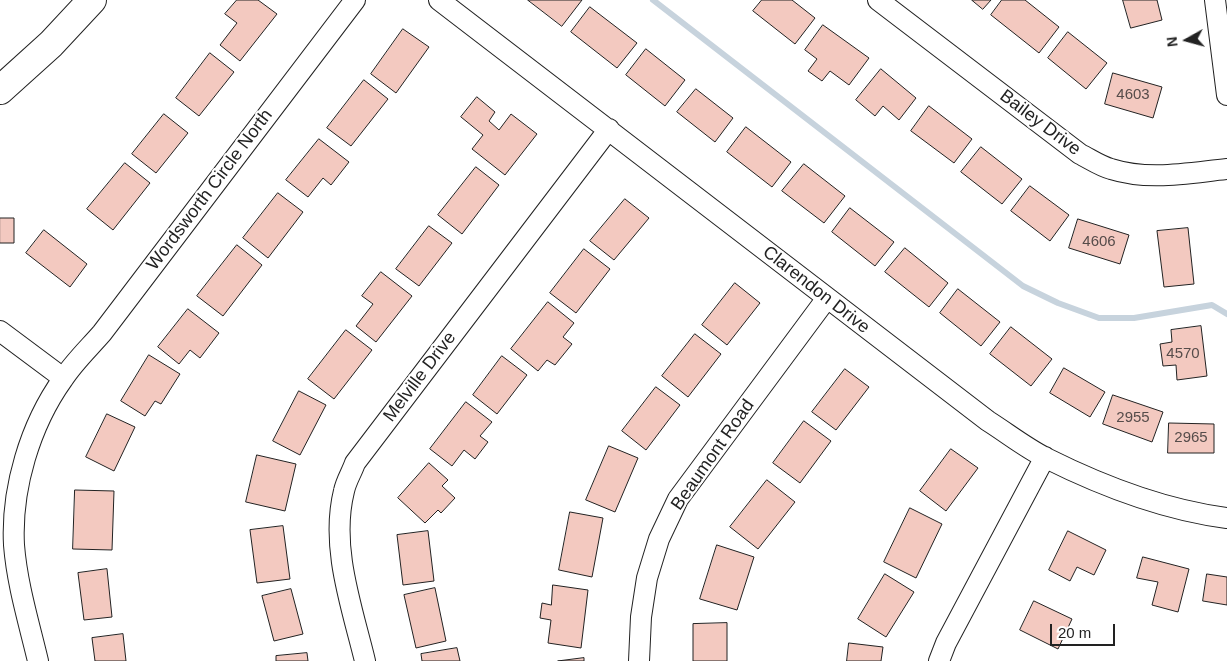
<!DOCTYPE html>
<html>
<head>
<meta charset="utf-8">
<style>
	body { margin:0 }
	#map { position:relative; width:1227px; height:661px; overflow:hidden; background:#fff; font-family:Arial,sans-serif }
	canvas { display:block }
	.north { position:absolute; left:1162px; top:15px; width:50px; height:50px; -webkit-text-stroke:4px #fff; paint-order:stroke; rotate:263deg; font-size:14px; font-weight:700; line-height:20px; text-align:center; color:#222 }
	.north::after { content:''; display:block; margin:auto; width:18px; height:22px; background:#222; clip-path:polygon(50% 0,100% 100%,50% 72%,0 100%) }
	.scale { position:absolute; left:1050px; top:624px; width:65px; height:22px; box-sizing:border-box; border:2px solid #222; border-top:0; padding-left:6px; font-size:15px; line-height:18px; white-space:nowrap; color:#222; -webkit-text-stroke:4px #fff; paint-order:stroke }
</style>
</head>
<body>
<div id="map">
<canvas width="1227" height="661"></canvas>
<div class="north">N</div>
<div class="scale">20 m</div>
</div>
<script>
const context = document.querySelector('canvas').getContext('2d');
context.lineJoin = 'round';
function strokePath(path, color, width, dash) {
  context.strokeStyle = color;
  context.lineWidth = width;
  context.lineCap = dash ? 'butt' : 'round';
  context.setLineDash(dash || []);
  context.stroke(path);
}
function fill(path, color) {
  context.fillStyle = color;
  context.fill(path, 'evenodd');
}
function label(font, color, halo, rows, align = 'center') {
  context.font = font + ' Arial,sans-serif';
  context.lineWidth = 4;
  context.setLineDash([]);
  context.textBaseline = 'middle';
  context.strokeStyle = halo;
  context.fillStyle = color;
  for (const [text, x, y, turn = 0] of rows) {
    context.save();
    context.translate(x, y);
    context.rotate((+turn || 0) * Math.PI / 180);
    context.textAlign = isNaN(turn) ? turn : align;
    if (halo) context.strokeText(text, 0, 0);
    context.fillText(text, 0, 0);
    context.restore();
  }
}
strokePath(new Path2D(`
	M653,0L1023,286L1058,303L1099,318H1134L1212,305L1227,314`), '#c7d3dd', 6);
const building = new Path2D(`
	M237,0H258L277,14L240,61L220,45L237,23L225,14Z
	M528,0H582L562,26Z
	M762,0H792L815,18L795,44L753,11Z
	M972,0H991L983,9Z
	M1002,0H1025L1059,27L1039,53L991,15Z
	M1123,0H1157L1162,20L1131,28Z
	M590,7L637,43L617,68L571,32Z
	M823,25L869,58L849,85L830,71L822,81L808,71L817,59L805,50Z
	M403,29L429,47L396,93L371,74Z
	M1068,32L1107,63L1086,89L1048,58Z
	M646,49L685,80L665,106L626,75Z
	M210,53L234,72L199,116L176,98Z
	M881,69L916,98L899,120L883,106L875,116L856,100Z
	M1113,73L1162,87L1153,118L1105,104Z
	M364,80L388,99L351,146L327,128Z
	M696,89L733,118L715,142L677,112Z
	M477,97L495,112L489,121L499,130L511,114L537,134L505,175L472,149L483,135L461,117Z
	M929,106L972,139L954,163L911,131Z
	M164,114L188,133L156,173L132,154Z
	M746,127L791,162L772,187L727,152Z
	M319,139L349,162L331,185L323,178L308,197L286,180Z
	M981,147L1022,179L1002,204L961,172Z
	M125,163L150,183L113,230L87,209Z
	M804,164L845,196L824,223L782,191Z
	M476,167L499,185L462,234L438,215Z
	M1030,186L1069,215L1050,241L1011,211Z
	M278,193L303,212L268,258L243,238Z
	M625,199L649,218L614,260L590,241Z
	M850,208L894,242L875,266L832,232Z
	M0,218H14V243H0Z
	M1078,219L1129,235L1120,264L1069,248Z
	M429,226L452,243L419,286L396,269Z
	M1188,228L1194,284L1164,287L1157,231Z
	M44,230L87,264L70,287L26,253Z
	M237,245L262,265L223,316L197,296Z
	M905,248L948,283L929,307L885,272Z
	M584,249L610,269L576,313L550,293Z
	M381,272L412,296L376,342L356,326L373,304L362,296Z
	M735,283L760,303L727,345L702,325Z
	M958,289L1000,322L981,346L940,313Z
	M548,302L574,323L563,337L572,344L555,365L547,360L538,371L511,349Z
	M188,309L219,333L200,358L190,350L179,364L158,347Z
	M1201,326L1207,376L1177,380L1176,365L1163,366L1160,344L1172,342L1171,330Z
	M1011,327L1052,359L1031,386L990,354Z
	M346,330L372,350L334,399L308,379Z
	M695,334L721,354L688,397L662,376Z
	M149,355L180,374L161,404L155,401L145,416L121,401Z
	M502,356L527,375L497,414L473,395Z
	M1064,368L1105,392L1090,417L1050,393Z
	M845,369L869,387L836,430L812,412Z
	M656,387L680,405L646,450L622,431Z
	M299,391L326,405L300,455L273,441Z
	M1113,395L1163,412L1152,442L1103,424Z
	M466,402L492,422L480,436L488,442L475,459L464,450L452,466L430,449Z
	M107,414L135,427L114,471L86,457Z
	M804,421L831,441L800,483L773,463Z
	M1169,423L1214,424V453H1168Z
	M609,446L638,458L615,512L586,500Z
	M951,449L978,468L946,511L920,491Z
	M257,455L296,464L285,511L246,502Z
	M429,463L448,480L442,486L455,498L441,513L438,510L425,523L398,498Z
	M767,480L795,502L758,549L730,527Z
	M75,490L114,491L112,550L73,549Z
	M910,508L942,524L916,578L884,562Z
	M570,512L603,518L592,577L559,570Z
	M283,526L290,579L257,583L250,530Z
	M428,531L434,581L403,585L397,535Z
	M1068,531L1106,550L1094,575L1077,567L1070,581L1049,570Z
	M717,545L754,557L737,610L700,599Z
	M1143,557L1189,569L1178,612L1152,605L1158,582L1137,578Z
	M107,569L112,617L84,620L78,573Z
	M885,574L914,592L886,637L858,619Z
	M1207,574L1227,577V605L1203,601Z
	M553,585L588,590L581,648L548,643L551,620L540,618L542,603L551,605Z
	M435,588L446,641L416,648L404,595Z
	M291,589L303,634L274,641L262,596Z
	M1034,601L1072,619L1058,649L1020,630Z
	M727,623V661H693V624Z
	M123,634L126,661H95L92,638Z
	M849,643L883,647L881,661H847Z
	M457,648L460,661H422L421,654Z
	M307,653L308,661H276V656Z
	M584,658V661H558Z`);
fill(building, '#f3c9c0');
strokePath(building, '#222', 1);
const minor = new Path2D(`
	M439,0L988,421C1007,433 1026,448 1046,458C1102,486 1164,510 1227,518
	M878,0L1080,154C1090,159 1100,166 1111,169C1149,181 1188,173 1227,169
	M1215,0L1227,95
	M0,331L63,378
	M38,661C29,623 17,584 14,545C11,489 30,425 63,379C74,362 89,348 102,333L355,0
	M365,661C352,607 330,547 344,491C346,481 352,472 355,463L609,129
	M639,661L641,617L647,578L659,539L678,499L827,298
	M939,661L946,643L1045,457`);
const secondary = new Path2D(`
	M0,90L51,44L92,0`);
strokePath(minor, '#222', 22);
strokePath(secondary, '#222', 30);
strokePath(minor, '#fff', 20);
strokePath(secondary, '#fff', 28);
label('15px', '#564c4a', null, [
	["4603",1133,95],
	["4606",1099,242],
	["4570",1183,354],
	["2955",1133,418],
	["2965",1191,438]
]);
label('18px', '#222', '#fff', [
	["Bailey Drive",1040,123,37],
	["Wordsworth Circle North",210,190,-53],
	["Clarendon Drive",816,290,38],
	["Melville Drive",420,377,-53],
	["Beaumont Road",713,455,-55]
]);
</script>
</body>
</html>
